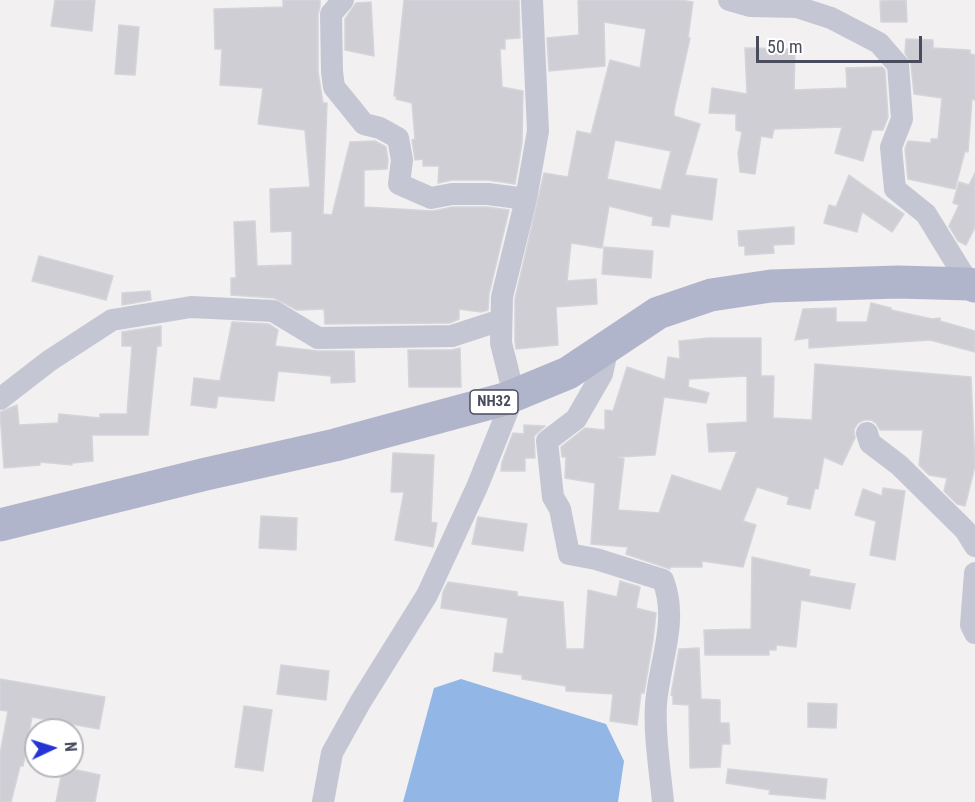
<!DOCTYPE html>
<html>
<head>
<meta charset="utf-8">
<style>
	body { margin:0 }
	#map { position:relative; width:975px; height:802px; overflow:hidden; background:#f2f0f0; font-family:"Roboto Condensed",sans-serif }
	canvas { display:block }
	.north { position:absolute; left:24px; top:718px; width:60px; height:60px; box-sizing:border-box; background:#fff; border:2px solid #b6b7be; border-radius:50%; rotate:86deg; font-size:16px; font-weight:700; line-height:24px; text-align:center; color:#494c5c }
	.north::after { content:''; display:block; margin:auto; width:21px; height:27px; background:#2634d5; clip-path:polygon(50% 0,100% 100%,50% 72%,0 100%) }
	.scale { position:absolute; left:756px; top:36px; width:166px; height:27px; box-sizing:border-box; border:3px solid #494c5c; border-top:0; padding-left:8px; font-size:18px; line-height:21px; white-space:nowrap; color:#494c5c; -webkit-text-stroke:4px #fff; paint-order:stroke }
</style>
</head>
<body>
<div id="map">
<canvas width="975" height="802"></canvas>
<div class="north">N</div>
<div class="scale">50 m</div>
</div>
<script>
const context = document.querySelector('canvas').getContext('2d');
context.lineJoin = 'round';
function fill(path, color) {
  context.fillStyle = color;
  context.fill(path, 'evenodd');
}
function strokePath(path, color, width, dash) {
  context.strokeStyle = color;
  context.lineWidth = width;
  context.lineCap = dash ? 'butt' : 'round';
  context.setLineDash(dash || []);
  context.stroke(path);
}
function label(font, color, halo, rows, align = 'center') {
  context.font = font + ' "Roboto Condensed",sans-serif';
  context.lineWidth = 6;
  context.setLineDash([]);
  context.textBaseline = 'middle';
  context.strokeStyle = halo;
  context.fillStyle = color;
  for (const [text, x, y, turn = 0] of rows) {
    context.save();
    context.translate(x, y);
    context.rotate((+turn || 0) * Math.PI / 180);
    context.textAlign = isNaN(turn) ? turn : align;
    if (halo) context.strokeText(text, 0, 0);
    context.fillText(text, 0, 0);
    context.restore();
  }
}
fill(new Path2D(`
	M461,679L606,724L624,761L618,802H403L434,688Z`), '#92b6e6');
const building = new Path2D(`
	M55,0H95L92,31L51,26Z
	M283,0H320V6L318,14V72L323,103H327L323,214L332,215L350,142L375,141L386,147L388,160L387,169L364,170V207L433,211L453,207H487L509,210L489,294L488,310L481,312L459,309V319L450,323L325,324L324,309L297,310L274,298L231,295V278H236L234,222L255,221L257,266L292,265V231L271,232L270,189L310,187L305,130L258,124L263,88L220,85L222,49H215L214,9L283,7Z
	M404,0H519L520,38L505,39V49H500L502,87L523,91L522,143L515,184L488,180H452L438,183L439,166H423V159L415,160L412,140L415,139L412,103L396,99L397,96H394Z
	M578,0H680L693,2L688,38H690L674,110V116L700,124L685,175L717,179L712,220L671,214L669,227L652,225L653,217L609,206L602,248L571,243L567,281L596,279L597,304L556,307L558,345L516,349L515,341V299L544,173L568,177L577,131L591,134L610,60L640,68L646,29L604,22L605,66L549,71L547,38L579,35ZM615,140L671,151L661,190L607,179Z
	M906,0L907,22H881L880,1Z
	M371,2L374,56L345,50V19L356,3Z
	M119,25L139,27L135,75L115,74Z
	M906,39L933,40V48L970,50V54L975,55V100L972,99L968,152L965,151L955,189L908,179L905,149L908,141L931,143V139H938L942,98L914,94L911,64L905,53Z
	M745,48L795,49L794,90L847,88L846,68L882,67L885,70L888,117L883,130H872L863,161L835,153L842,127L774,129L772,138L761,136L755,174L740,172L738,153L742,132L736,130V114L709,113L712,88L747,94Z
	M975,173V227L966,245L958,241L949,226L959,205L953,203L959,182L969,185Z
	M849,175L904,214L892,232L862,212L857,232L824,223L829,205L836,207Z
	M794,227V244L773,245L774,253L745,255V246H739L738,231Z
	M604,247L653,251L651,278L602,274Z
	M39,256L113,276L106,300L32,281Z
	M150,291L151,300L122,305V293Z
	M871,303L891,308V310L932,319L940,318V321L975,331V352L930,340L809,348V338L795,340L803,309L836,308V322H867Z
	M232,322L269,324L278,330L275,346L318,351H354L355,382L331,383V376L278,371L274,401L218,396L216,408L191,405L194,378L220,381Z
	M161,326V346H157L148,435H92L93,461L72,463V465L40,462V465L4,468L0,412L17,405L19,425L58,423L59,414L100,418V414H127L132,346H122V332Z
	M709,338H761V376H774L773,418L812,420L815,364L971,377L975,466L965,506L957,504L944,491L947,478L929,475L919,465L923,430H880L876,423L871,420H864L858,423L854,429L855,438L842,465L824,457L818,489L815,488L810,509L787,504L789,497L757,487L743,521L756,525L743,567L702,561V567H670V569L626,554L628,547L591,544L595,483L565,478L566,457H562L561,447L585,428L605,430V410L613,411L627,367L665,380L668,357L680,359L679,341ZM747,376V422L707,424L709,452L737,451L721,491L672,475L659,513L618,510L624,459L618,457L655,455L664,397L706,403L709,393L688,387L689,379Z
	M460,348L461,387H409L408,350H452Z
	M524,425L545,426L534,436L535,458H525V471H501L502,462L513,433L524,434Z
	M393,453L434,455L431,522L437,523L433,547L395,540L404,492H391Z
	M883,488L905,491L895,560L870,555L876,521L855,515L863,489L882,496Z
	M261,516L297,518L296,550L259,548Z
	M478,517L527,524L523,551L472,544Z
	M752,557L810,570L809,576L855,584L850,609L801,600L796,647L776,645V650H769V655H705L704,630L751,629Z
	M620,581L640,587L636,608L656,613L653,640L644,693H641L637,725L610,721L613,694L566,691V686L522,679V675L493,671L495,653L503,654L508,618L441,608L443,592L448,582L517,592V596L563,602L566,649H584L588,590L617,597Z
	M699,648L701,699L720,700V723H729L730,744H722L720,767L690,768L689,705L673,704V696L671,695L679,649Z
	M281,665L329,671L326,700L277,694Z
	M0,679L105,697L99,729L32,717L23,766H20L11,802H0V754L8,711L0,710Z
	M808,703L837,704L836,728L808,727Z
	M244,706L272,710L263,771L235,767Z
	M63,767L100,775L95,802H56Z
	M728,769L827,779L825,799L769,794L770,790L726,783Z`);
fill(building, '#ceced4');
strokePath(building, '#d4d4db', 1.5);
strokePath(new Path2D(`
	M343,0L331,14L332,72L334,87L364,124L380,128L398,138L402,160L399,184L431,198L452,194H488L526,199
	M729,0L750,6L797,7L831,18L879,43L898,65L902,119L891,147L895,189L926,214L969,284
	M608,346L602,374L576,419L547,441L553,497L560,509L569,554L596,559L663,580C679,621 659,663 656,704C654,736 660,770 663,802
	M0,399L49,361L112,320L191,307L273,311L318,338L452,336L501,320
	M867,433L870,443L899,465L965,530L975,546
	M975,573L971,625L975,633
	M323,802L332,753L361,701L427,595L477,487L514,395L501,343L502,297L526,199L538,131L532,0`), '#c4c7d3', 22);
strokePath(new Path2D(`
	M0,525L206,474L335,445L505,399L568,373L658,313L711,295L771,286L898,282L969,284L975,286`), '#b1b5cc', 33);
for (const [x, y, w] of [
	[494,402,48]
]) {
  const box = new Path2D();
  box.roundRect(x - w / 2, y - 12, w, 24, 4.5);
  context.fillStyle = '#fff';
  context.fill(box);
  strokePath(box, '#494c5c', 1.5);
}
label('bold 15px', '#494c5c', null, [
	["NH32",494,402]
]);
</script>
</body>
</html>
